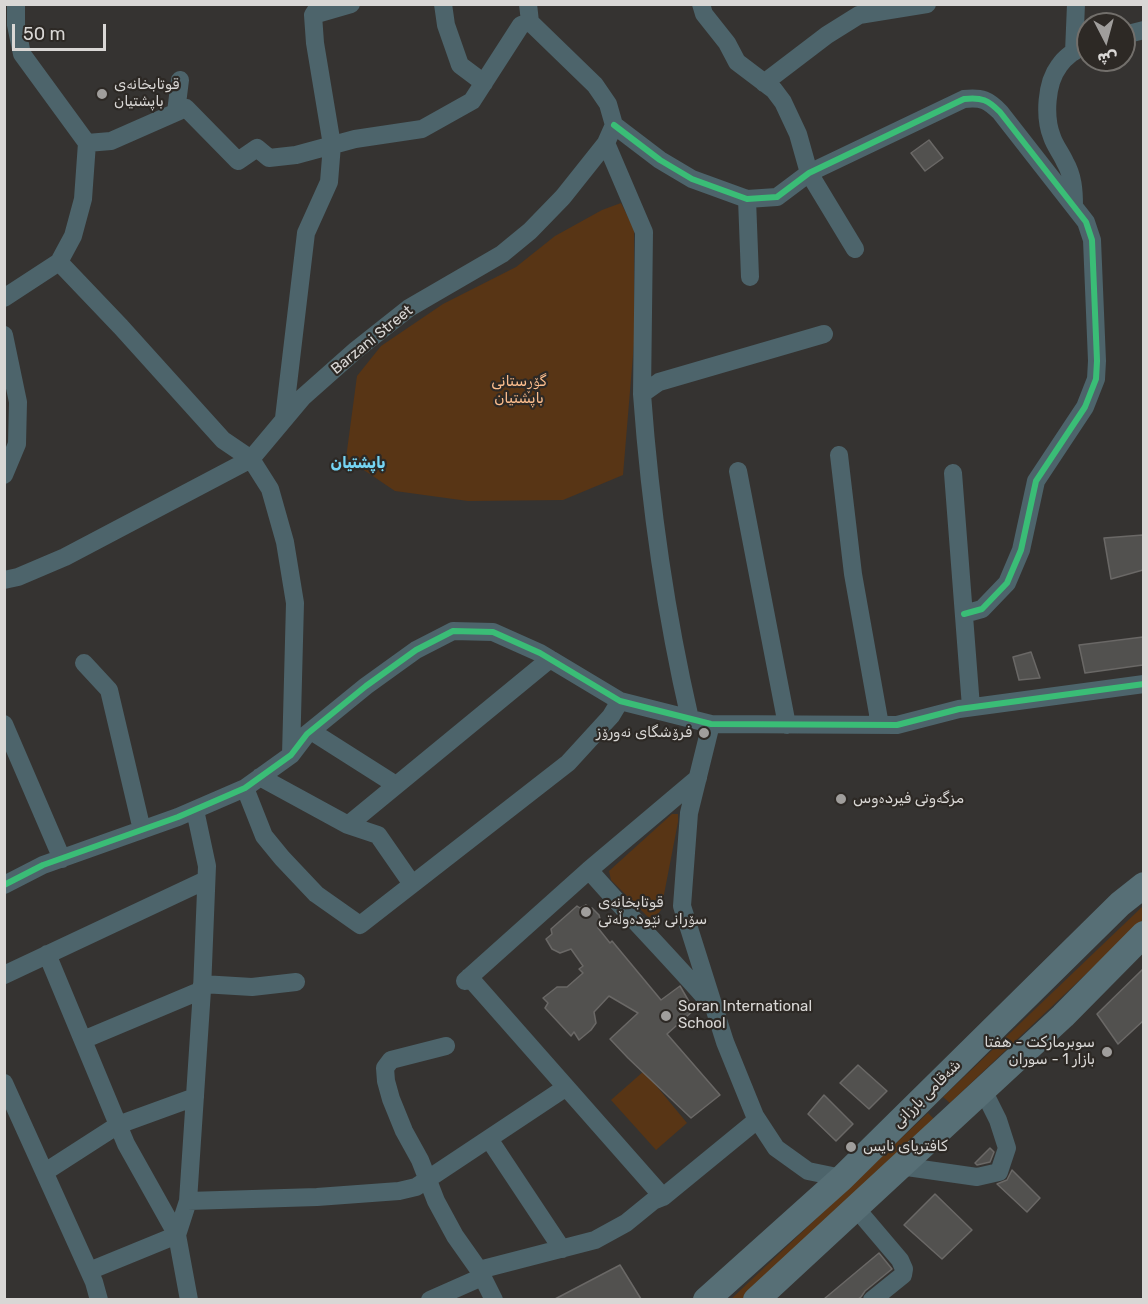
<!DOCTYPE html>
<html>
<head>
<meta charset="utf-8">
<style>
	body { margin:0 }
	#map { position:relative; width:1148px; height:1304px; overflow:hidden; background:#353331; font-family:Rubik,"Noto Naskh Arabic",sans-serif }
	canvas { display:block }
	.frame { position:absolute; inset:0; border:6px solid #d9d7d5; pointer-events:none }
	.north { position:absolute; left:1076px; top:12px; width:60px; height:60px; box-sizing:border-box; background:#2d2925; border:2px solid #726f6b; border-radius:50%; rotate:174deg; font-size:16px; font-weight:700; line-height:24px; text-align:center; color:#d9d7d5 }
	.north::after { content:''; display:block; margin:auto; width:21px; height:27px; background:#a09e9c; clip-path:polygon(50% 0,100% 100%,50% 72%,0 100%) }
	.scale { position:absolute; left:12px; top:24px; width:94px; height:27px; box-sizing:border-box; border:3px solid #d9d7d5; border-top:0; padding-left:8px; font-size:18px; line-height:21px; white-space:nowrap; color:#d9d7d5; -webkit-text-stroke:4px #2d2925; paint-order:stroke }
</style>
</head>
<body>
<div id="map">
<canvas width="1148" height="1304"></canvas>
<div class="frame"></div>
<div class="north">ش</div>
<div class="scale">50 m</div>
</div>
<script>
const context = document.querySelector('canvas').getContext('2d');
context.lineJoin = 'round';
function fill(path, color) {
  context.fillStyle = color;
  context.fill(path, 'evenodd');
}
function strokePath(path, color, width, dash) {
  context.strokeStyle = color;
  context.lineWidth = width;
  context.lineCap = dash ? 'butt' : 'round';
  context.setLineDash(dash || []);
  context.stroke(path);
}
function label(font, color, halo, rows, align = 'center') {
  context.font = font + ' Rubik,"Noto Naskh Arabic",sans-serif';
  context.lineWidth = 4.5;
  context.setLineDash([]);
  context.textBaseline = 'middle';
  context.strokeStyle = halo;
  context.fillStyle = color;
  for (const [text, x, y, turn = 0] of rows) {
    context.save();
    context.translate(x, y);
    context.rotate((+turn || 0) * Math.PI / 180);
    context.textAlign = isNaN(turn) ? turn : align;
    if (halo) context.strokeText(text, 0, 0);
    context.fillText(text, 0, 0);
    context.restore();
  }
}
fill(new Path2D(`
	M621,203L634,229V343L623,475L563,500L468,501L395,491L346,458L357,376L381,346L443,304L516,267L555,236L602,210Z
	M672,814H678V822L661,910L652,921L611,880L609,871Z
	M1143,906V920L950,1103L943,1097Z
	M644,1071L687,1123L656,1150L611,1100Z
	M928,1113L935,1120L745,1299L730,1300Z`), '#583515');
const building = new Path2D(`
	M929,140L943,158L925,171L911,153Z
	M1143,535V570L1111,579L1104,538Z
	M1143,637V665L1085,673L1079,645Z
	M1031,652L1040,678L1019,680L1013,657Z
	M586,905L590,909L592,908L599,915L600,919L598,928L610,943L612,941L661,1000L680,986L694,1010L667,1034L720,1095L691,1118L628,1058L610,1039L638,1013L609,996L594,1012L596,1023L591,1030L579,1040L574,1032L571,1036L545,1008L548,1003L543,998L557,987H567L583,973L579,969L583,966L571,949L560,953L552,949L546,939L552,934L551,929L577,906L580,908Z
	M1143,969V1021L1118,1044L1097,1014Z
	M858,1065L887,1091L869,1109L840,1083Z
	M824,1095L853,1124L836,1141L808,1114Z
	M990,1148L994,1152L990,1162L977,1165L975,1163Z
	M1012,1170L1040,1198L1027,1212L997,1184L1007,1180Z
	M935,1194L972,1230L942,1259L904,1225Z
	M879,1253L892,1269L865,1291L861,1297L858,1299H824Z
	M620,1265L641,1299H555Z`);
fill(building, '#52514f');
strokePath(building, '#6a6866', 1.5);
strokePath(new Path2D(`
	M443,4L446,25L460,65L484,83
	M701,4L704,14L727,43L737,62L774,90L783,102L798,134L809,173L855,249
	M313,15L351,4
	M1124,35L1144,30
	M1074,52L1076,4
	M764,83L827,35L859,15L927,4
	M176,112L180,80
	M614,125L660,160L692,179L747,199L777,197L809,173L964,99C982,97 988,100 1000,112L1086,222L1092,240L1097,361L1096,379L1085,407L1036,481L1021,550L1007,583L982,609L964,614
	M87,143L111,141L186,108L238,161L257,148L269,158L296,155L355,139L422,129L472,101L521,25L530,22
	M606,143L644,232L642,394
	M747,199L750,277
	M1074,206C1074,190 1073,176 1065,162C1061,153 1055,146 1052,137C1044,117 1046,83 1059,66C1066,55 1078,49 1088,43
	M59,262L121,327L223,440L251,459L270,489L285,542L295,603L291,755
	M4,298L59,262L73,236L83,199L87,143L22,54L16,25V4
	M4,335L18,402L17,444L4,475
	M284,418L306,233L329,182L332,145L315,43L313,15L320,4
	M839,455L853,574L880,725
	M738,471L787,725
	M953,473L971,707
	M4,580L18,577L65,557L251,459L303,397L356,350L409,308L502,254L530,231L563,197L606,143L614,125L608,104L595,85L530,22L528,4
	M84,663L109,690L142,830
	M690,719C665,611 650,504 642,394L659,382L824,334
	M4,724L62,859
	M711,724L689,813L682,906L725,1042L755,1116L776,1148L808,1171L842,1178
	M311,731L396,785
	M260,777L348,825L378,835L412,884
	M245,788L264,836L282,858L316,894L360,925L568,763L611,716L620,701
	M348,825L550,659
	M589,870C628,915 670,957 709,1002
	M4,885L43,865L178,817L245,788L291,755L307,734L366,686L416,650L453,631L493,632L540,653L620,701L711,724L897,725L959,709L1144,684
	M47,954L126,1144L177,1235L89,1271
	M4,975L206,880
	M469,977L663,1197
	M465,981L589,870L698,778
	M202,984L252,987L296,982
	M83,1040L202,990
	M446,1046L391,1060L385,1068L386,1081L391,1099L404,1131L420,1160L436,1201L455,1236L479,1270L494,1300
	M4,1083L94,1282L99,1300
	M489,1139L562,1249
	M900,1166L977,1177L999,1172L1007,1148L998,1120L983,1090
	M45,1172L118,1125L195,1097
	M188,1201L317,1197L399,1191L416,1187L565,1088
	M855,1207L900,1260L904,1269L903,1275L872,1300
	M479,1270L595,1240L626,1223L653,1201L663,1197L757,1120
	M189,1300L177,1235L188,1201L202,990L207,866L195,810
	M430,1300L482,1277`), '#4d646b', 18);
strokePath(new Path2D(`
	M706,1300L842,1178L1120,904L1144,885
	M756,1300L1063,1016L1144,934`), '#576f76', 26);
strokePath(new Path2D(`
	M614,125L660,160L692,179L747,199L777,197L809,173L964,99C982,97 988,100 1000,112L1086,222L1092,240L1097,361L1096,379L1085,407L1036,481L1021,550L1007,583L982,609L964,614
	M4,885L43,865L178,817L245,788L291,755L307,734L366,686L416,650L453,631L493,632L540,653L620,701L711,724L897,725L959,709L1144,684`), '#3abd76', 6);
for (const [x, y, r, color] of [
	[102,94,6,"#a09e9c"],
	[704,733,6,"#a09e9c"],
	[841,799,6,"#a09e9c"],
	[586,912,6,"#a09e9c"],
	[666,1016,6,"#a09e9c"],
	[1107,1052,6,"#a09e9c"],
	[851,1147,6,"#a09e9c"]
]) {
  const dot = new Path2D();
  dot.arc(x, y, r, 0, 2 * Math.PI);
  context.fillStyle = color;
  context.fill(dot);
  strokePath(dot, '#2d2925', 2);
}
label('15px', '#d9d7d5', '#2d2925', [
	["قوتابخانەی",114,85],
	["باپشتیان",114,102],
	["فرۆشگای نەورۆز",692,733,"right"],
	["مزگەوتی فیردەوس",853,799],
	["قوتابخانەی",598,903],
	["سۆرانی نێودەوڵەتی",598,920],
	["Soran International",678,1007],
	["School",678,1024],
	["سوبرماركت - هفتا",1095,1043,"right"],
	["بازار 1 - سوران",1095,1060,"right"],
	["کافتریای نایس",863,1147]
], 'left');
label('15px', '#d9d7d5', '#2d2925', [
	["Barzani Street",372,340,-39],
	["شەقامی بارزانی",927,1094,-45]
]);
label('15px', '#fcbe8e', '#2d2925', [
	["گۆڕستانی",519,382],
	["باپشتیان",519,399]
]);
label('bold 16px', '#75d4f3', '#2d2925', [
	["باپشتیان",358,463]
]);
</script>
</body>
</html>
